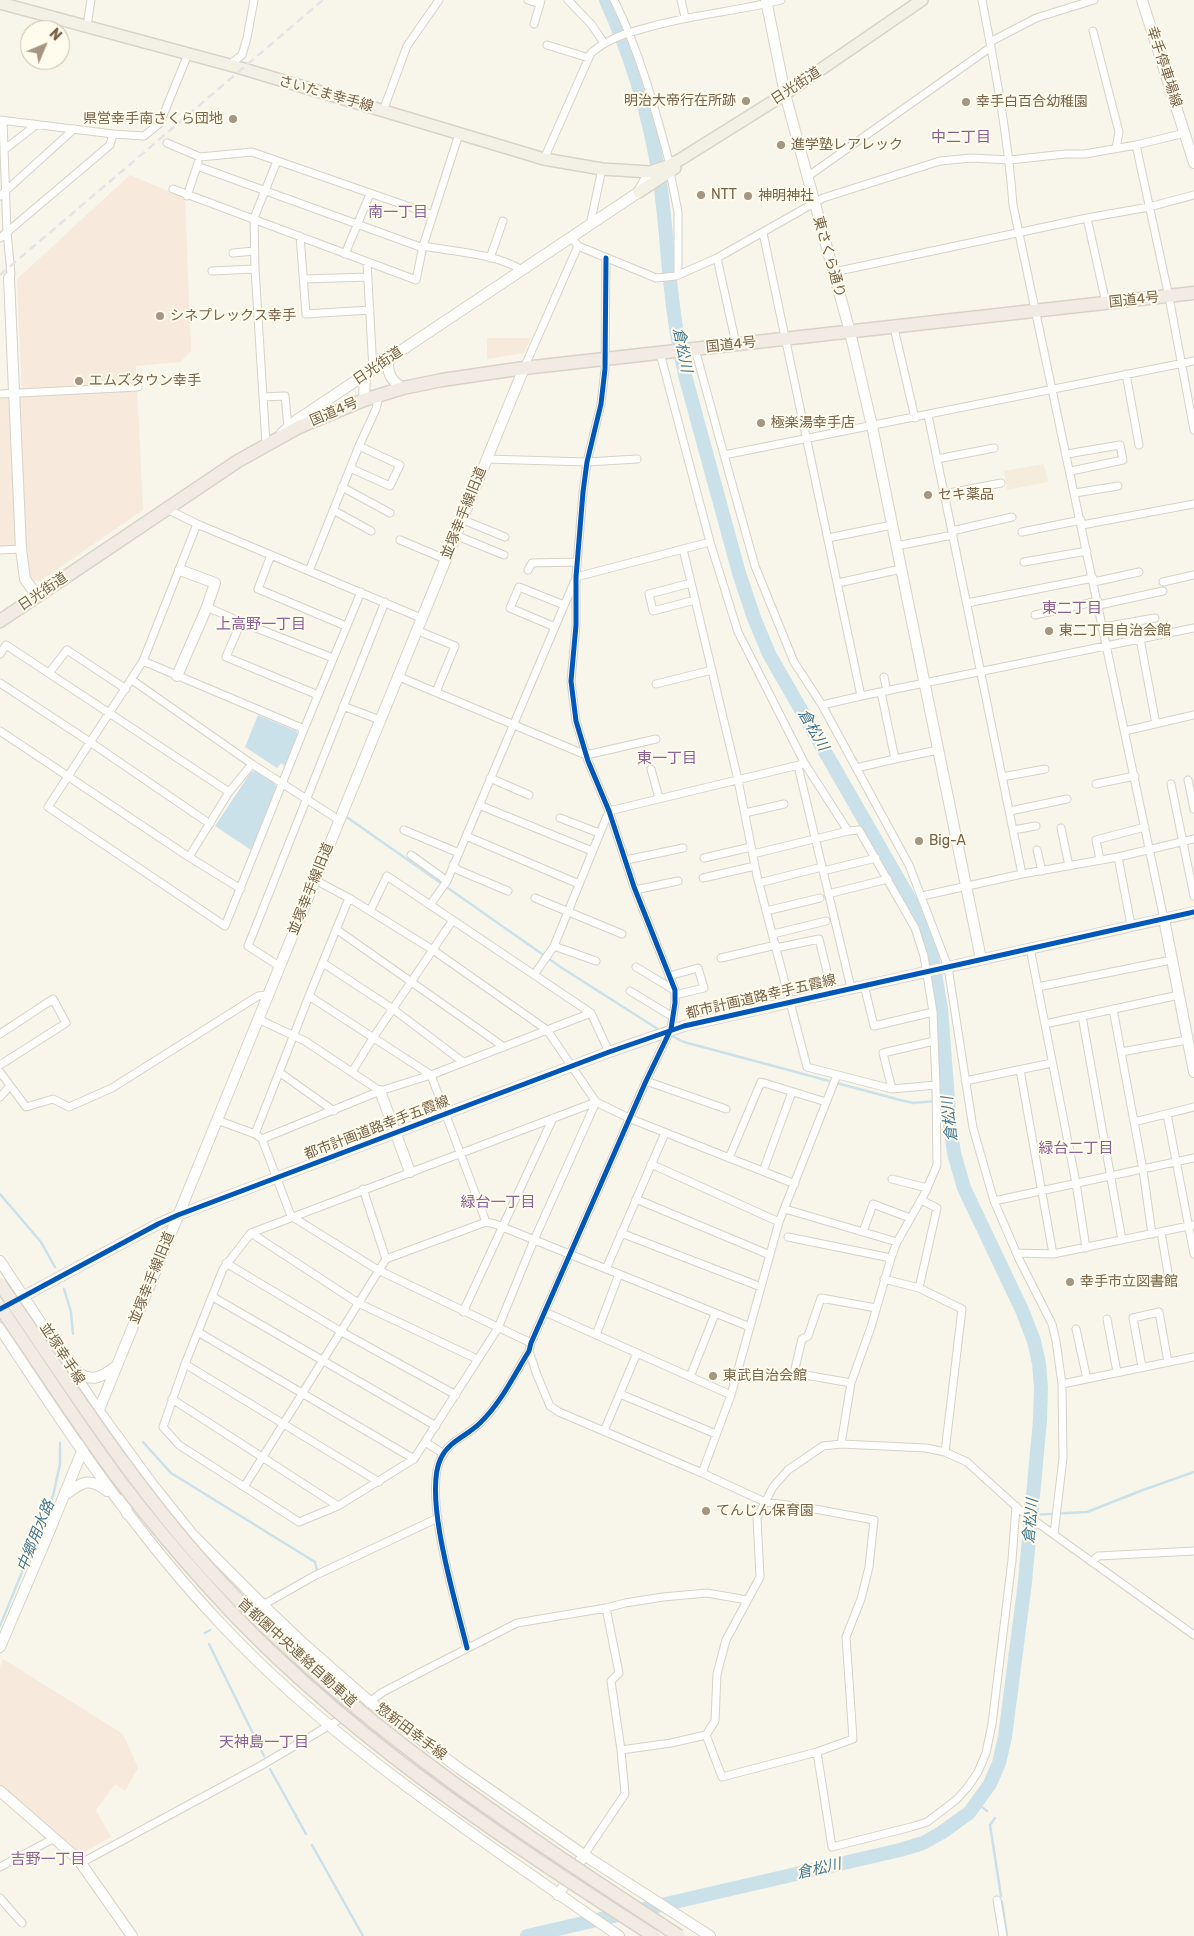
<!DOCTYPE html>
<html>
<head>
<meta charset="utf-8">
<style>
	body { margin:0 }
	#map { position:relative; width:1194px; height:1936px; overflow:hidden; background:#f8f5eb; font-family:Rubik,sans-serif }
	canvas { display:block }
	.north { position:absolute; left:20px; top:20px; width:50px; height:50px; box-sizing:border-box; background:#fffbed; border:1px solid #c9beab; border-radius:50%; rotate:45deg; font-size:14px; font-weight:700; line-height:20px; text-align:center; color:#786248 }
	.north::after { content:''; display:block; margin:auto; width:18px; height:22px; background:#a59581; clip-path:polygon(50% 0,100% 100%,50% 72%,0 100%) }
</style>
</head>
<body>
<div id="map">
<canvas width="1194" height="1936"></canvas>
<div class="north">N</div>
</div>
<script>
const context = document.querySelector('canvas').getContext('2d');
context.lineJoin = 'round';
function fill(path, color) {
  context.fillStyle = color;
  context.fill(path, 'evenodd');
}
function strokePath(path, color, width, dash) {
  context.strokeStyle = color;
  context.lineWidth = width;
  context.lineCap = dash ? 'butt' : 'round';
  context.setLineDash(dash || []);
  context.stroke(path);
}
function label(font, color, halo, rows, align = 'center') {
  context.font = font + ' Rubik,"Noto Sans JP",sans-serif';
  context.lineWidth = 4;
  context.setLineDash([]);
  context.textBaseline = 'middle';
  context.strokeStyle = halo;
  context.fillStyle = color;
  for (const [text, x, y, turn = 0] of rows) {
    context.save();
    context.translate(x, y);
    context.rotate((+turn || 0) * Math.PI / 180);
    context.textAlign = isNaN(turn) ? turn : align;
    if (halo) context.strokeText(text, 0, 0);
    context.fillText(text, 0, 0);
    context.restore();
  }
}
fill(new Path2D(`
	M1044,464L1048,482L1007,490L1004,471Z`), '#f4eddb');
fill(new Path2D(`
	M130,175L185,198L191,351L180,362L136,366L143,510L40,581L33,580L30,574L27,546L0,547V398L22,397L17,279Z
	M487,338H531L524,353L487,359Z
	M3,1659L123,1734L138,1768L125,1791L115,1784L96,1810L111,1837L81,1854L74,1847L0,1785V1667Z`), '#f7e9db');
fill(new Path2D(`
	M258,715L296,731L299,735L286,767L281,763L277,768L245,747Z
	M257,770L275,784L277,789L251,850L215,826L251,772Z`), '#cbe1ea');
strokePath(new Path2D(`
	M348,818L562,968L661,1031
	M670,1035L684,1042L900,1100L913,1103L948,1100
	M0,1194L41,1242L55,1267
	M64,1289L71,1312L73,1334
	M143,1442L171,1473L315,1562L317,1570
	M1032,1515L1087,1512L1143,1490L1194,1472
	M274,1594L284,1589
	M0,1626L53,1496L60,1464V1443
	M205,1633L210,1630
	M209,1644L264,1756
	M270,1769L306,1834
	M977,1803L987,1811
	M995,1818L990,1825L1001,1896
	M312,1845L363,1936
	M1002,1902L1007,1936`), '#cbe1ea', 2.5);
strokePath(new Path2D(`
	M527,1936L900,1850L923,1843L941,1833L969,1813L990,1784L999,1763L1005,1737L1025,1582L1040,1420L1041,1388L1039,1363L1034,1341L1022,1310L964,1188L954,1153L950,1125L941,1009L932,956L913,905L769,654L754,618L739,573L686,379C679,349 674,319 671,289C666,247 665,205 657,164C647,107 630,53 606,0`), '#cbe1ea', 14);
const street = new Path2D(`
	M528,0L540,4L541,0
	M568,0L591,24L604,43
	M614,0C640,52 655,109 670,165
	M681,0L685,17
	M982,0C995,68 1008,136 1013,205L1164,919
	M534,24L540,4
	M87,26L91,0
	M1093,31L1119,132L1116,148
	M990,42L1036,18L1094,0
	M547,45L589,58
	M229,65L242,55L247,38L254,0
	M383,111L407,46L439,0
	M0,120L113,134L144,136L160,123L188,54
	M3,121L7,232L11,274L9,278
	M167,143L200,157L252,152L433,215
	M1136,145L1169,297L1194,430
	M4,150L36,125
	M544,159L591,53C610,37 630,32 653,26C696,14 739,11 781,0
	M197,166L423,248
	M670,172L678,212V275
	M807,177L991,47
	M173,189L416,280L423,246L459,134
	M0,196L74,129
	M187,196L198,163
	M1087,218L1106,303
	M590,225L602,169
	M763,233L861,696L1194,628
	M300,236L306,314L370,310
	M0,238L110,145L113,134
	M572,238L578,246L656,278L676,276L717,258L823,198L940,161L971,158L1010,160L1065,154H1085L1136,145L1185,133
	M423,246C455,252 494,253 522,270
	M233,253L254,251
	M345,254L370,194
	M490,258L503,221
	M717,258L736,344
	M367,263L373,370
	M212,271L255,269
	M834,272L1087,218L1149,207L1194,195
	M304,279L368,277
	M894,328L915,418
	M695,349L724,455L1194,361
	M660,353L710,542L738,632L805,764L848,831
	M524,368L578,246
	M1126,374L1139,445
	M0,394L138,387
	M263,397L285,396L288,427
	M928,415L1022,874
	M266,444L255,269L254,218L277,161
	M1067,454L1120,445L1123,460L1071,471
	M724,455L755,566L794,662L822,705L909,865L948,967L973,1128L994,1201L1019,1259L1052,1324L1056,1341L1062,1384L1063,1458L1054,1534
	M486,459L587,462L637,459
	M937,459L994,448
	M350,468L390,486L400,465L359,446
	M342,487L390,513
	M1075,493L1118,486
	M944,494L1001,483
	M167,509L197,524L421,618
	M333,510L371,531
	M461,519L505,537
	M197,524L143,661L48,807L225,926L304,729L361,592
	M1082,525L1194,504
	M952,531L1012,517
	M1022,532L1081,520
	M455,535L504,555
	M828,538L892,525
	M400,540L445,559
	M896,546L953,535
	M683,549L738,780L757,876L807,1067L892,1089L936,1085
	M0,550L21,549
	M271,555L258,589L346,626
	M1024,562L1087,551
	M528,570L532,563L577,562
	M309,571L359,446L376,409L379,395
	M576,577L710,542
	M1094,582L1139,572
	M1163,582L1194,575
	M691,583L649,594L653,611L695,600
	M838,583L901,569
	M967,603L1093,578
	M1099,605L1163,591
	M207,607L241,622L333,658
	M1035,615L1098,601
	M241,622L226,657L318,695
	M555,627L510,608L519,587L564,605
	M1103,627L1155,618
	M416,630L455,646L436,692
	M1140,639L1156,724
	M0,654L6,645L229,792
	M143,661L304,729
	M49,673L67,650L126,689
	M397,676L586,755L656,739
	M884,677L887,691
	M132,680L252,764L339,820
	M0,683L90,742L210,824
	M656,684L712,670
	M822,705L861,696
	M343,706L380,720
	M0,731L189,857L241,889
	M1125,731L1194,715
	M895,759L938,750
	M798,766L851,988
	M856,768L895,759L881,692
	M651,769L659,798
	M1002,777L1045,769
	M490,778L529,795
	M1188,780L1194,809
	M1096,784L1135,776
	M1171,784L1194,896
	M479,805L592,851
	M609,811L803,764
	M1010,811L1067,799
	M745,813L784,804
	M560,818L599,833
	M1061,828L1069,866
	M404,830L459,853
	M1013,830L1036,826
	M466,836L579,884
	M815,839L848,831L859,830L915,928L924,956L933,1012L936,1085L937,1165L926,1191L897,1242L891,1258L871,1327L851,1383L841,1444
	M1037,850L1042,871
	M753,854L810,840
	M411,855L447,881
	M189,857L229,792L252,764
	M1118,857L1131,925
	M704,858L751,847
	M626,860L683,848
	M1100,860L1096,840L1145,827
	M453,865L458,870L508,891
	M823,871L876,858
	M703,878L755,866
	M315,880L349,898
	M759,883L822,867
	M635,890L678,881
	M828,894L888,879
	M922,896L1022,874L1118,857L1194,839
	M535,898L622,934
	M430,905L447,881L575,580
	M370,911L433,950L547,1030L596,1102L631,1119L795,1184
	M766,911L820,898
	M336,929L504,1047
	M773,934L826,921
	M554,946L596,961
	M776,948L819,939L832,992
	M1030,948L1076,1183L1086,1248
	M721,958L776,945
	M323,963L393,1009L463,1062
	M279,966L248,946L385,602
	M636,967L674,990
	M534,975L554,946L609,811
	M669,976L698,968L704,988L675,995
	M864,985L874,1026L933,1012
	M1038,987L1171,960
	M630,991L673,1017
	M309,996L431,1075L486,1222
	M1113,1009L1143,1170L1152,1234
	M1082,1016L1122,1240
	M258,1019L305,1041L380,1091
	M1045,1024L1179,995
	M0,1034L53,999L66,1023L0,1065
	M1121,1052L1187,1040
	M1020,1070L1053,1254
	M0,1072L26,1107L53,1099L69,1107L112,1088L258,996L267,995
	M279,1072L334,1111
	M352,1072L373,1038L453,920
	M646,1081L726,1109
	M965,1081L1052,1063
	M892,1089L883,1053L934,1041
	M0,1097L10,1086
	M596,1102L534,1240L498,1328L414,1459L338,1506L299,1522L179,1445L163,1427L185,1364L223,1269L251,1233Z
	M1167,1114L1194,1254
	M217,1120L255,1134L262,1139L291,1216L378,1270L531,1343
	M1134,1122L1194,1107
	M255,1134L309,996L349,898L370,911L387,876L591,1013L609,1052
	M262,1139L380,1091L431,1075L591,1013
	M729,1158L761,1082L826,1102
	M651,1164L779,1222
	M763,1171L792,1092
	M892,1179L927,1188
	M363,1189L386,1259
	M636,1199L770,1255
	M921,1200L937,1208L919,1288L962,1309L945,1452
	M994,1201L1194,1158
	M785,1209L897,1242
	M863,1232L873,1204L910,1218
	M1161,1232L1168,1273
	M251,1233L358,1303L477,1359
	M621,1233L761,1287
	M788,1237L891,1258
	M1017,1253L1053,1254L1194,1225
	M226,1263L340,1331L456,1395
	M606,1269L665,1133
	M884,1279L919,1288
	M213,1297L436,1426
	M463,1312L553,1118
	M545,1312L731,1395
	M1107,1319L1117,1372
	M1076,1329L1087,1379
	M198,1332L414,1459
	M596,1335L619,1274
	M529,1351L537,1375L550,1406L559,1412L702,1473L765,1502L815,1509L874,1520L869,1567L861,1599L846,1637L853,1739L817,1752L722,1777L706,1735
	M185,1364L379,1482
	M1142,1367L1133,1318L1159,1312L1168,1362
	M794,1373L802,1339L808,1336L821,1298L876,1308
	M787,1374L794,1373L851,1383
	M690,1377L715,1314
	M1062,1384L1194,1357
	M620,1394L716,1434
	M172,1399L338,1506
	M604,1431L637,1353
	M425,1442L444,1454
	M702,1473L731,1395L779,1222L837,1075
	M244,1487L386,1259L486,1222L495,1224L750,1327
	M1093,1561L1098,1556L1194,1551
	M263,1605L314,1576L438,1518
	M467,1648C457,1606 422,1495 441,1458C449,1441 467,1436 480,1423C501,1403 514,1375 529,1351L531,1343L646,1081L671,1029L675,1003V990L634,887L609,811L588,761L576,721L571,681L576,625V577L583,492L587,462L601,404L605,369L606,258
	M368,1703L383,1692L425,1670L517,1623L606,1608L625,1603L663,1597L707,1593L747,1600
	M621,1750L671,1743L706,1735L715,1721L717,1674L726,1640L760,1577L757,1518L773,1487L788,1470L823,1446L841,1444L926,1448L945,1452L967,1462L1021,1511L1194,1635
	M817,1752L832,1847L911,1827L927,1822L956,1800L967,1788L978,1772L986,1753L992,1724L1012,1560L1016,1506
	M584,1855L625,1794L621,1750L611,1681L619,1673L606,1608
	M81,1863L262,1765L359,1708
	M0,1867L49,1841L53,1836
	M0,1898L22,1923
	M997,1900L1003,1936`);
const secondary = new Path2D(`
	M766,0L785,94L850,332L872,426L981,959
	M1142,0L1194,163
	M9,278L21,549L25,579L37,596
	M392,357L388,363C388,376 393,382 403,388
	M364,400L365,375
	M282,433L297,420L639,192L650,172
	M177,676L207,607L215,583L180,570
	M1164,919L1194,1072
	M380,1091L410,1172
	M0,1261L98,1410L152,1484L192,1534L263,1605L304,1644L370,1702L460,1769L584,1855L710,1936
	M0,1309L158,1224L178,1215L609,1052L684,1026L1194,912
	M0,1328C67,1431 136,1534 221,1624C337,1748 481,1839 619,1936
	M75,1370C90,1383 101,1378 115,1367
	M97,1423C94,1448 114,1455 123,1475C129,1487 124,1501 127,1514
	M66,1494C82,1482 89,1477 107,1491
	M0,1647L47,1537L524,368
	M0,1791L78,1859L132,1936
	M558,1895L584,1855`);
const primary = new Path2D(`
	M0,3L237,67L544,159L602,169L650,172L670,165L681,159L785,94L922,0
	M639,192L675,168`);
const highway = new Path2D(`
	M0,621L238,461L299,427L364,400L403,388L442,380L524,368L1194,293`);
strokePath(street, '#d7d2c9', 9);
strokePath(secondary, '#d8d2c8', 12);
strokePath(primary, '#dad2c9', 14);
strokePath(highway, '#dad2c9', 15);
strokePath(street, '#fefefc', 7);
strokePath(secondary, '#fefefc', 10);
strokePath(primary, '#f3f0e5', 11);
strokePath(highway, '#f1ebe4', 12);
strokePath(new Path2D(`
	M0,275L323,0`), '#e6e2e5', 2.5, [8, 5]);
const highwayBridge = new Path2D(`
	M0,1284C70,1386 137,1492 222,1583C354,1724 519,1831 679,1936
	M0,1307C40,1365 78,1425 120,1481C149,1519 180,1556 212,1591C335,1728 499,1837 654,1936`);
strokePath(highwayBridge, '#dad2c9', 15, []);
strokePath(highwayBridge, '#f1ebe4', 12);
strokePath(new Path2D(`
	M0,1309L158,1224L178,1215L609,1052L684,1026L1194,912
	M467,1648C457,1606 422,1495 441,1458C449,1441 467,1436 480,1423C501,1403 514,1375 529,1351L531,1343L646,1081L671,1029L675,1003V990L634,887L609,811L588,761L576,721L571,681L576,625V577L583,492L587,462L601,404L605,369L606,258`), '#0057b8', 5);
for (const [x, y, r, color] of [
	[746,101,5,"#a59581"],
	[966,102,5,"#a59581"],
	[233,119,5,"#a59581"],
	[781,145,5,"#a59581"],
	[701,195,5,"#a59581"],
	[748,196,5,"#a59581"],
	[160,316,5,"#a59581"],
	[79,381,5,"#a59581"],
	[761,423,5,"#a59581"],
	[928,495,5,"#a59581"],
	[1049,631,5,"#a59581"],
	[919,841,5,"#a59581"],
	[1070,1282,5,"#a59581"],
	[713,1376,5,"#a59581"],
	[706,1511,5,"#a59581"]
]) {
  const dot = new Path2D();
  dot.arc(x, y, r, 0, 2 * Math.PI);
  context.fillStyle = color;
  context.fill(dot);
  strokePath(dot, '#fffbed', 2);
}
label('14px', '#786248', '#fffbed', [
	["幸手停車場線",1164,67,72],
	["日光街道",796,86,-33],
	["さいたま幸手線",326,94,16],
	["東さくら通り",829,257,74],
	["国道4号",1134,300,-6],
	["国道4号",731,345,-6],
	["日光街道",378,366,-34],
	["国道4号",334,412,-23],
	["並塚幸手線旧道",464,513,-68],
	["日光街道",43,592,-34],
	["並塚幸手線旧道",311,889,-68],
	["都市計画道路幸手五霞線",761,997,-13],
	["都市計画道路幸手五霞線",377,1128,-21],
	["並塚幸手線旧道",152,1278,-68],
	["並塚幸手線",62,1354,57],
	["首都圏中央連絡自動車道",297,1653,42],
	["惣新田幸手線",411,1732,37]
]);
label('14px', '#786248', '#fffbed', [
	["明治大帝行在所跡",736,101,"right"],
	["幸手白百合幼稚園",976,102],
	["県営幸手南さくら団地",223,119,"right"],
	["進学塾レアレック",791,145],
	["NTT",711,195],
	["神明神社",758,196],
	["シネプレックス幸手",170,316],
	["エムズタウン幸手",89,381],
	["極楽湯幸手店",771,423],
	["セキ薬品",938,495],
	["東二丁目自治会館",1059,631],
	["Big-A",929,841],
	["幸手市立図書館",1080,1282],
	["東武自治会館",723,1376],
	["てんじん保育園",716,1511]
], 'left');
label('15px', '#8c5f95', '#fffbed', [
	["中二丁目",961,138],
	["南一丁目",398,213],
	["東二丁目",1072,609],
	["上高野一丁目",261,625],
	["東一丁目",667,759],
	["緑台二丁目",1076,1149],
	["緑台一丁目",498,1203],
	["天神島一丁目",264,1743],
	["吉野一丁目",48,1860]
]);
label('italic 15px', '#427894', '#fffbed', [
	["倉松川",682,350,79],
	["倉松川",813,730,60],
	["倉松川",950,1119,-96],
	["倉松川",1031,1521,-85],
	["中郷用水路",36,1536,-68],
	["倉松川",819,1869,-13]
]);
</script>
</body>
</html>
